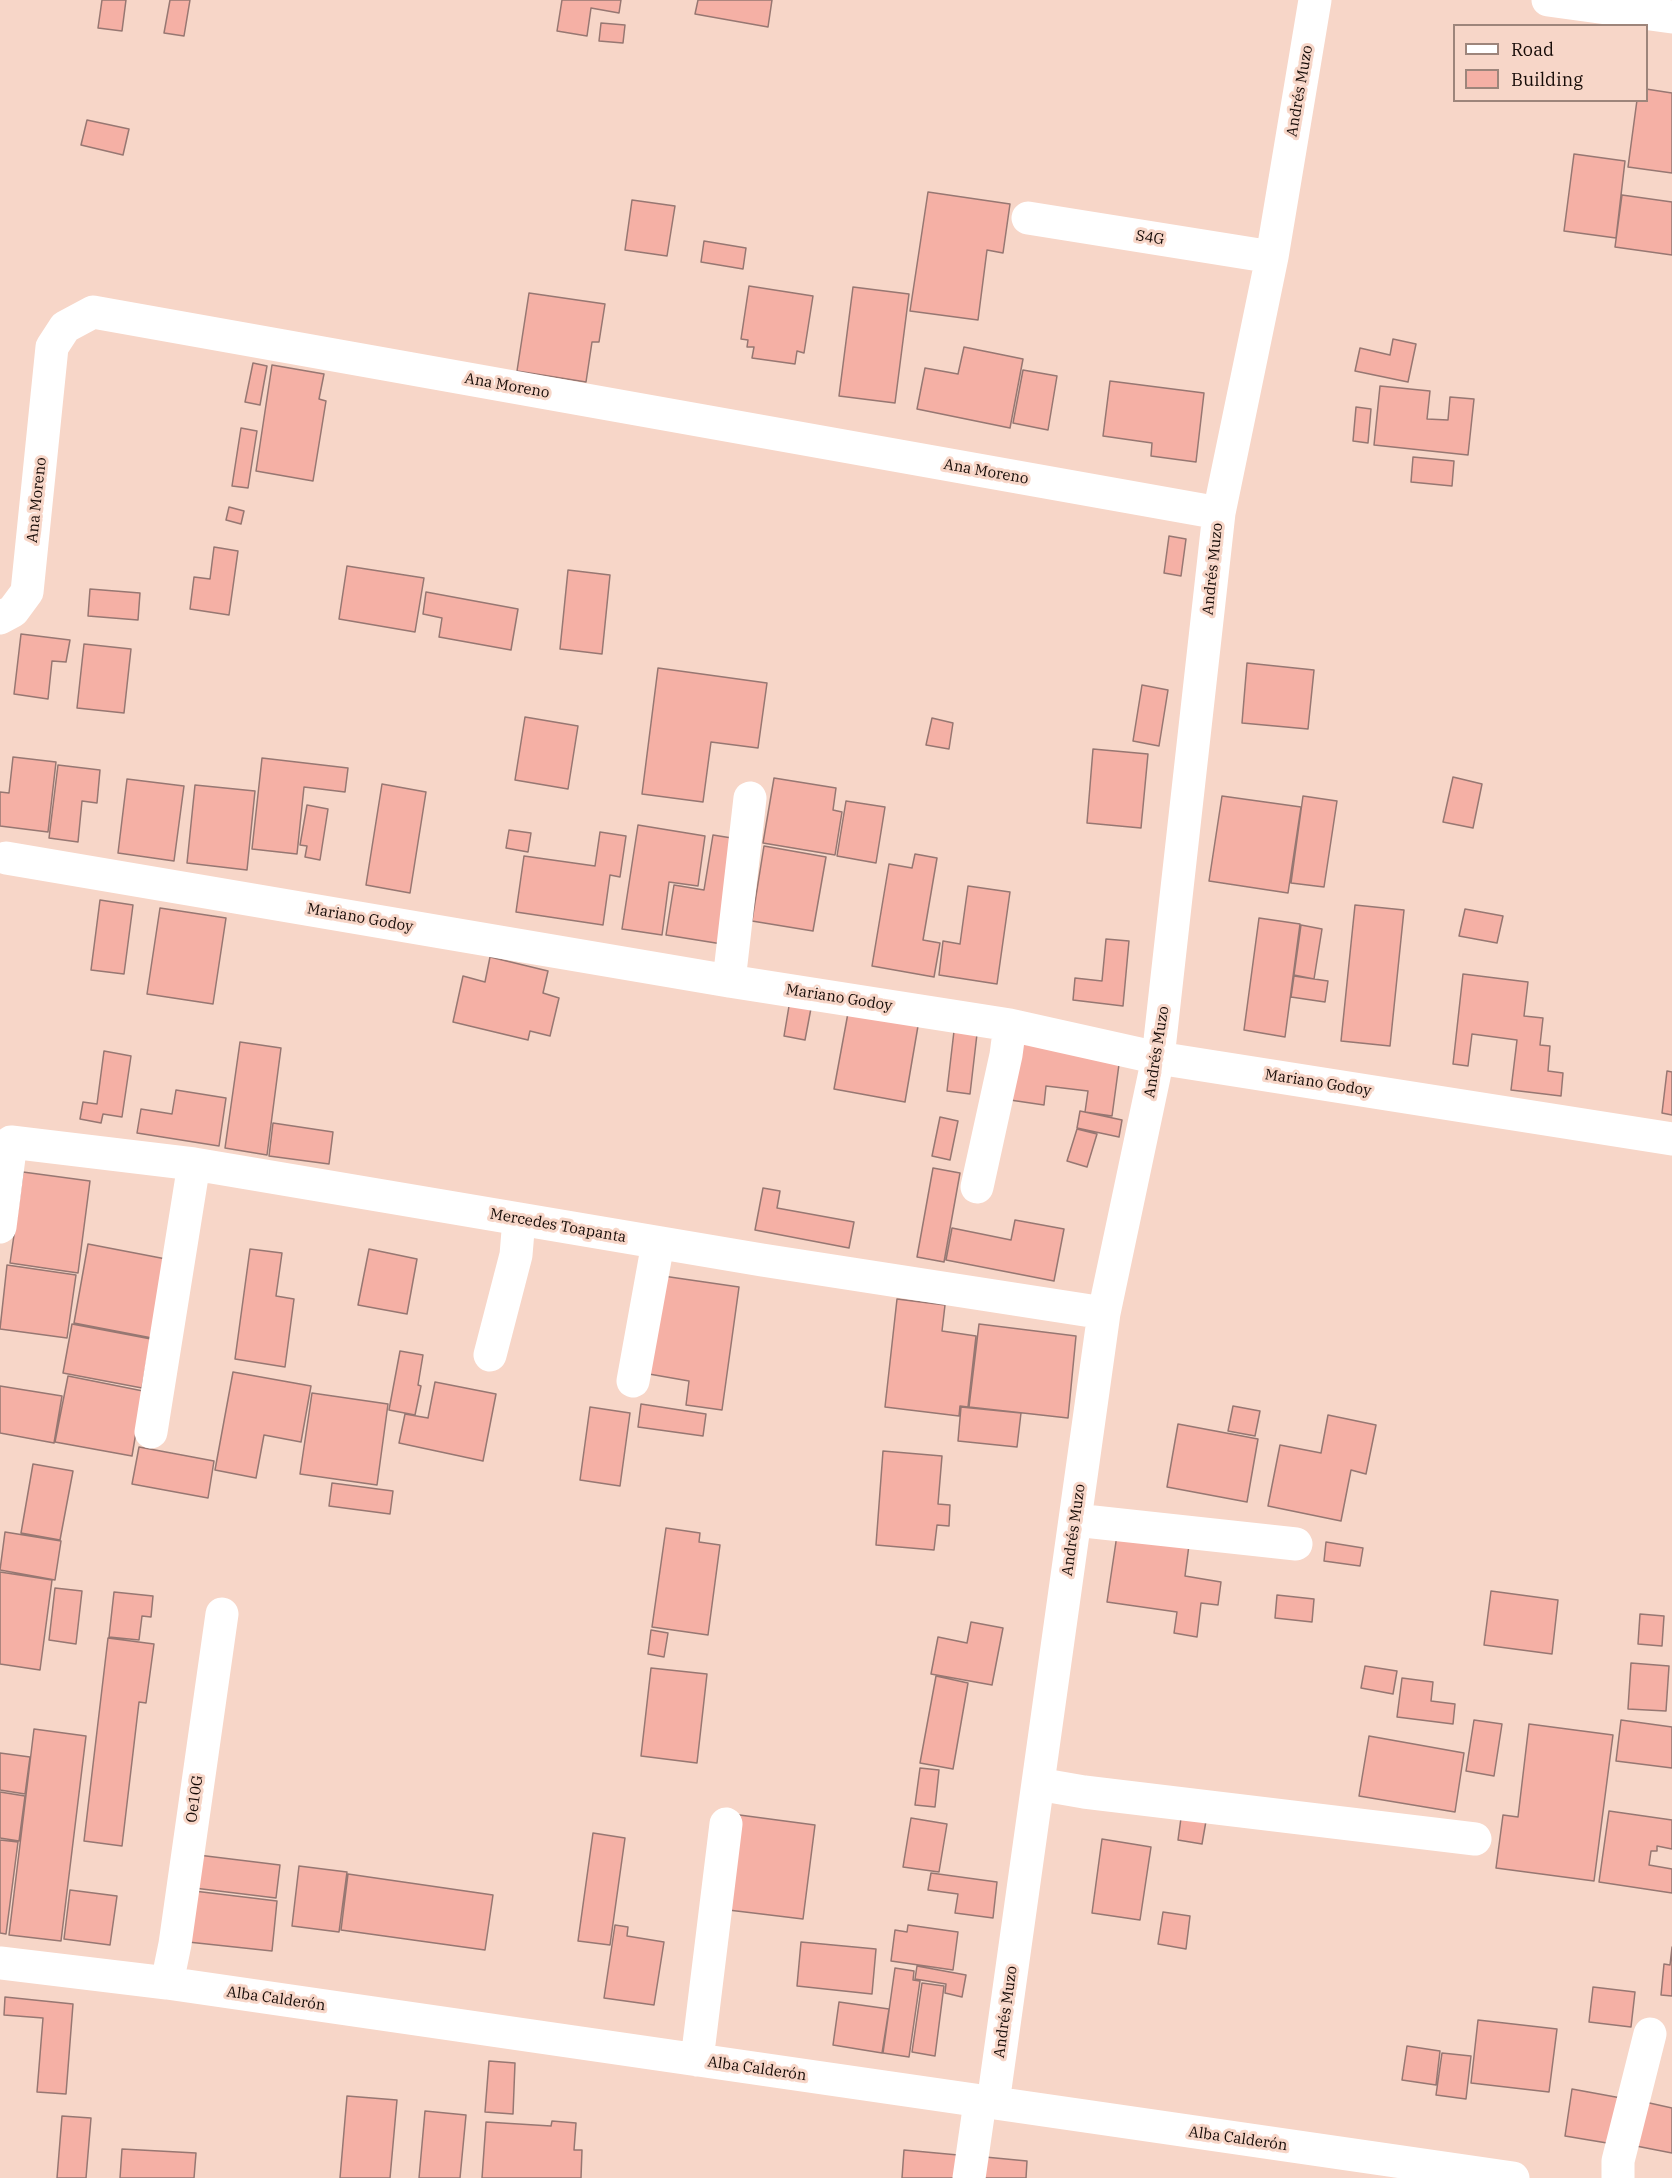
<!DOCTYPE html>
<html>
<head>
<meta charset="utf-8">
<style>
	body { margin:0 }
	#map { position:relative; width:1672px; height:2178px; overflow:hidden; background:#f7d6c8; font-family:"IBM Plex Serif",serif }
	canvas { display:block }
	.legend { position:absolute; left:1453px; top:24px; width:195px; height:78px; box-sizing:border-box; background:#f7d6c8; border:2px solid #9d857b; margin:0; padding:8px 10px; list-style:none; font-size:18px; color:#160b07 }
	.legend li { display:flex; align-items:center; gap:12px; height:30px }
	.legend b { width:30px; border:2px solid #9d857b }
</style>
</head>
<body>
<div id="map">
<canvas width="1672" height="2178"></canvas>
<ul class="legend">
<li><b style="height:8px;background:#fff"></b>Road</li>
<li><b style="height:16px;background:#f5b0a5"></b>Building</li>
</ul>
</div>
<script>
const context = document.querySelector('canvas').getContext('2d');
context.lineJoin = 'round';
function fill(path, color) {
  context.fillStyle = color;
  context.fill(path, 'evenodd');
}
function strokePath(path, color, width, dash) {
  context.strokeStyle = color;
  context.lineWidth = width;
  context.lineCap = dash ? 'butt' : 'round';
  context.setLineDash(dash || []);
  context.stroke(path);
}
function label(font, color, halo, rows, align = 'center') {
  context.font = font + ' "IBM Plex Serif",serif';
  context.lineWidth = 6;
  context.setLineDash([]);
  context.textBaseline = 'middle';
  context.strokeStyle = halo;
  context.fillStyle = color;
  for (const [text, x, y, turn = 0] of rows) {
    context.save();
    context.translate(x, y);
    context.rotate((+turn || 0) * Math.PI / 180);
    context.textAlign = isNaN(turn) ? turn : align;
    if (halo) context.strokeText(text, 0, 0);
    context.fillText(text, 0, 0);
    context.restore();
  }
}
const building = new Path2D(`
	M102,0H126L122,31L98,28Z
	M170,0H190L184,36L164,33Z
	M562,0H621L619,13L591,8L587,36L557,31Z
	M698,0H772L768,27L695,14Z
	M601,23L625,25L623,43L599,41Z
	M1646,89L1672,93V173L1628,167L1637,100H1646Z
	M87,120L129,129L123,155L81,145Z
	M1574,154L1625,161L1616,238L1564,231Z
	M928,192L1010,204L1003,253L987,250L978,320L910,311Z
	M1622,195L1672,202V255L1615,247Z
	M632,200L675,206L667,256L625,250Z
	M704,241L746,248L743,269L701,262Z
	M749,286L813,296L804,353L797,351L795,364L752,358L754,347H747L748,340L741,339Z
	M853,287L909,294L895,403L839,396Z
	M529,293L605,304L599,342H592L586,382L517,371Z
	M1393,339L1416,344L1408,382L1355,371L1360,348L1390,355Z
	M964,347L1023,359L1010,428L917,409L925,368L958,374Z
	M253,363L267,366L260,405L245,402Z
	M272,365L324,374L319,399L326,401L313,481L256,471Z
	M1023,370L1057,376L1048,430L1013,423Z
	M1110,381L1204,393L1196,462L1151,456L1152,443L1103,436Z
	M1380,386L1430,391L1427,419L1448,420L1450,397L1474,399L1468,455L1374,445Z
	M1356,407L1371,409L1368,443L1353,441Z
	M241,428L257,431L248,488L232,486Z
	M1413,457L1454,461L1452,486L1411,482Z
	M229,507L244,511L241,524L226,520Z
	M1169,536L1186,539L1181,576L1164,573Z
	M214,547L238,551L229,615L190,609L194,577L210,579Z
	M347,566L424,578L415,632L339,619Z
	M568,570L610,575L602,654L560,649Z
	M90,589L140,593L138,620L88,616Z
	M426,592L518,609L511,650L439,637L442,618L423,614Z
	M21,634L70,640L66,662L52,661L48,699L14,694Z
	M84,644L131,649L124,713L77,708Z
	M1247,663L1314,670L1308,729L1242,723Z
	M658,668L767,683L758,748L711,742L703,802L642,794Z
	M1142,685L1168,690L1159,746L1133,741Z
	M525,717L578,726L568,789L515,780Z
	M932,718L953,723L949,749L926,745Z
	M1093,749L1148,754L1141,828L1087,823Z
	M13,757L56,762L48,832L0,826V792L9,793Z
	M262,758L348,768L345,792L304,787L297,854L252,849Z
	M58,765L100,770L97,803L82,801L78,842L49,838Z
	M1453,777L1482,784L1473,828L1443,822Z
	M774,778L836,788L833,810L842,812L835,855L763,843Z
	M127,779L184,786L174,861L118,853Z
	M382,784L426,792L410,893L366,885Z
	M195,785L255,791L247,870L187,863Z
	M1222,796L1301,807L1288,893L1209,881Z
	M1303,796L1337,801L1324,887L1291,883Z
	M846,801L885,807L876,863L837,856Z
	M307,805L328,809L320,860L305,857L307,846L300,845Z
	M638,825L705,836L698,886L669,882L662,935L622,929Z
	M509,830L531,833L528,852L506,848Z
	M600,832L626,836L620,877L610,875L603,925L516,912L524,856L595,866Z
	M713,835L738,839L722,944L666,935L674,885L704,890Z
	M764,846L826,857L813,931L752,921Z
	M915,854L937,858L923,940L940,943L934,977L872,966L889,864L912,868Z
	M968,886L1010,892L997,984L939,975L943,941L960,944Z
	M100,900L133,905L124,974L91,970Z
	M1355,905L1404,910L1390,1046L1341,1041Z
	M160,908L226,918L213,1004L147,994Z
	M1465,909L1503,916L1497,943L1459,936Z
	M1259,918L1300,924L1285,1037L1244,1030Z
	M1301,925L1322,929L1314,979L1294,975Z
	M1106,939L1129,941L1123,1006L1073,1000L1075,978L1102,981Z
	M490,957L548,971L543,993L559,998L550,1036L530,1031L528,1040L453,1022L463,976L485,982Z
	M1463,974L1528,982L1524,1016L1543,1018L1540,1045L1550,1046L1548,1071L1563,1073L1561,1096L1511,1090L1517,1040L1472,1034L1468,1066L1453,1064Z
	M1294,976L1328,981L1325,1002L1291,997Z
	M790,1000L812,1003L805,1040L784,1036Z
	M848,1013L918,1026L905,1102L834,1089Z
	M954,1031L977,1034L970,1094L947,1091Z
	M240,1042L281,1048L267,1155L225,1148Z
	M1018,1043L1120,1057L1112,1116L1085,1112L1088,1091L1046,1086L1044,1105L1010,1100Z
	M104,1051L131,1056L122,1117L103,1114L101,1123L80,1119L83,1102L97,1104Z
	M1667,1071L1672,1072V1115L1662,1113Z
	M176,1090L226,1098L219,1146L137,1133L141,1109L172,1114Z
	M1080,1111L1122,1120L1119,1137L1077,1128Z
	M940,1117L958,1121L950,1160L932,1156Z
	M273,1123L333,1132L329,1164L269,1156Z
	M1077,1129L1097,1134L1087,1167L1067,1161Z
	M933,1168L960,1173L944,1262L917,1257Z
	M23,1172L90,1181L78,1273L10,1263Z
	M763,1188L780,1191L777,1208L854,1222L849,1248L755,1230Z
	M1015,1220L1064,1229L1054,1281L946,1260L952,1228L1011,1240Z
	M88,1244L166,1259L152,1338L74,1323Z
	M250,1249L282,1253L276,1296L294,1299L285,1367L235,1359Z
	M369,1249L417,1259L407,1314L358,1305Z
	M7,1265L76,1275L67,1338L0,1329Z
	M663,1276L739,1287L722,1410L686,1405L689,1381L649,1374Z
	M897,1299L945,1305L942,1331L976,1336L968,1407L960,1406L959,1416L885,1407Z
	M72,1324L151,1339L142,1388L63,1373Z
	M979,1324L1076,1336L1068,1418L969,1407Z
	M400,1351L423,1355L418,1385L421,1386L415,1415L389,1410Z
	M233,1372L311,1386L301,1442L264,1435L256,1478L215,1470Z
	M68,1376L143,1391L132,1456L55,1442Z
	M435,1382L496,1394L483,1461L399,1443L405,1414L428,1418Z
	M0,1386L62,1396L54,1443L0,1433Z
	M312,1393L388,1404L377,1485L300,1474Z
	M641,1404L706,1414L703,1436L638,1427Z
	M1233,1406L1260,1411L1255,1436L1228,1431Z
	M590,1407L630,1413L620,1486L580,1480Z
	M961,1407L1021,1413L1017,1447L958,1441Z
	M1328,1415L1376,1425L1366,1474L1351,1470L1341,1521L1268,1506L1280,1445L1321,1453Z
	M1178,1424L1258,1439L1247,1502L1167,1487Z
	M139,1447L214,1461L208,1498L132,1484Z
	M883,1451L942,1456L938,1504L950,1505L949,1526L937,1525L934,1550L876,1545Z
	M33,1464L73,1471L60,1540L21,1533Z
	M332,1483L393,1491L390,1514L329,1506Z
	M666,1528L700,1533L699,1542L720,1545L708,1635L652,1627Z
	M5,1532L61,1541L55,1580L0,1570Z
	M1117,1535L1189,1545L1185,1576L1221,1582L1218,1605L1201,1603L1197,1637L1174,1633L1177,1612L1107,1602Z
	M1326,1542L1363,1548L1360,1566L1324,1561Z
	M0,1572L52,1580L40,1670L0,1664Z
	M55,1588L82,1591L76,1644L49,1640Z
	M1491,1591L1558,1600L1552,1654L1484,1645Z
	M114,1592L153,1596L151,1617L142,1616L139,1640L109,1637Z
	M1277,1595L1314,1599L1312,1622L1275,1618Z
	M1640,1614L1664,1616L1662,1646L1638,1644Z
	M971,1622L1003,1628L992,1685L931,1674L938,1637L967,1643Z
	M651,1630L668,1633L664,1657L648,1654Z
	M108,1638L154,1644L146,1703L139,1702L122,1846L84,1841Z
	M1631,1663L1669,1666L1666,1711L1628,1709Z
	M1365,1666L1397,1671L1393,1694L1361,1688Z
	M651,1668L707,1674L697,1763L641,1756Z
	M936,1676L968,1683L953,1769L920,1763Z
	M1402,1678L1433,1682L1431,1701L1455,1704L1453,1724L1397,1717Z
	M1474,1720L1502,1724L1494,1776L1466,1771Z
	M1621,1720L1672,1727V1768L1616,1761Z
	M1529,1724L1613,1735L1594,1881L1496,1868L1503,1815L1518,1817Z
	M34,1729L86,1736L61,1941L9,1935Z
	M1369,1736L1464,1753L1455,1812L1359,1796Z
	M0,1753L30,1757L25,1794L0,1790Z
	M920,1768L939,1770L935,1807L915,1805Z
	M0,1792L25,1796L19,1841L0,1838Z
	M1609,1811L1672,1820V1849L1657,1846V1851H1651L1649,1865L1672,1869V1893L1599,1882Z
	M732,1814L815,1825L803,1919L720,1909Z
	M911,1818L947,1824L939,1872L903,1867Z
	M1181,1818L1206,1821L1202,1844L1178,1840Z
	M593,1833L625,1838L610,1945L578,1941Z
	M1102,1839L1151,1847L1140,1920L1092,1913Z
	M0,1840L18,1842L6,1934L0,1933Z
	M198,1855L280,1865L276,1898L194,1888Z
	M299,1866L347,1872L339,1932L292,1926Z
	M931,1873L997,1882L993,1918L955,1913L958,1894L928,1890Z
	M348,1874L493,1895L485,1950L341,1930Z
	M70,1890L117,1896L110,1945L64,1939Z
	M194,1891L277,1901L272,1951L188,1942Z
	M1163,1912L1190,1916L1186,1949L1158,1944Z
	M615,1925L628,1927L627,1936L664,1942L654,2005L604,1998Z
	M908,1925L958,1932L953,1970L891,1961L895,1930L907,1932Z
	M801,1942L876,1949L872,1994L797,1986Z
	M1672,1947V1996L1661,1995L1664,1964L1670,1965Z
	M917,1966L966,1975L962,1997L945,1993L946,1984L915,1979Z
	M895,1968L914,1971L913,1980L920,1981L909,2057L883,2053Z
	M922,1983L944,1986L935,2056L912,2052Z
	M1593,1987L1635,1992L1631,2027L1589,2022Z
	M5,1997L73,2004L66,2094L37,2092L43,2018L4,2015Z
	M839,2002L889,2009L882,2053L833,2045Z
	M1478,2020L1557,2029L1549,2092L1471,2083Z
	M1407,2046L1440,2051L1436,2085L1402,2080Z
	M1442,2053L1471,2056L1466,2099L1436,2095Z
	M489,2061L515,2063L513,2114L485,2112Z
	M1572,2089L1621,2098L1613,2144L1565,2136Z
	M347,2096L397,2100L390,2178H340Z
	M1645,2102L1672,2108V2153L1636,2146Z
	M425,2111L466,2115L460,2178H419Z
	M62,2116L91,2118L86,2178H57Z
	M552,2121L576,2123L574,2150H582L581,2178H482L486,2122L551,2126Z
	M122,2149L196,2153L194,2178H120Z
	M904,2150L958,2155L956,2178H902Z
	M985,2157L1027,2161L1026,2178H983Z`);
fill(building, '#f5b0a5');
strokePath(building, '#977772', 1.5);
strokePath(new Path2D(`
	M1548,0L1672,17
	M1028,218L1272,257
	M0,618L13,611L27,592L52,347L65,327L93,312L1219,513
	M6,858L729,981L1010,1025L1158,1058L1672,1139
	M729,981L750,798
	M977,1187L1006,1055L1010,1025
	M0,1227L11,1142L194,1164L762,1260L1104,1313
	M490,1355L516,1255L519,1219
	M633,1381L658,1243
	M151,1432L194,1164
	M1075,1520L1296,1544
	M1038,1784L1084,1792L1475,1839
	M0,1963L167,1983L1513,2178
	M167,1983L175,1944L222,1614
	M697,2060L726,1824
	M993,2103L1104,1313L1158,1058L1219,513L1272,257L1315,0
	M969,2178L980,2102
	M1618,2178V2161L1650,2034`), '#fff', 33);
label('15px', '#160b07', '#f7d6c8', [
	["Andrés Muzo",1300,91,-80],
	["S4G",1150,238,9],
	["Ana Moreno",507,386,10],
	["Ana Moreno",986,472,10],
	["Ana Moreno",37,500,-84],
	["Andrés Muzo",1213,569,-84],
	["Mariano Godoy",360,918,10],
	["Mariano Godoy",839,998,9],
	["Andrés Muzo",1157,1052,-81],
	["Mariano Godoy",1318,1083,9],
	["Mercedes Toapanta",558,1226,10],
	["Andrés Muzo",1074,1530,-82],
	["Oe10G",195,1799,-82],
	["Alba Calderón",276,1999,8],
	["Andrés Muzo",1006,2012,-82],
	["Alba Calderón",757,2069,8],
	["Alba Calderón",1238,2139,8]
]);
</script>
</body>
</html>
